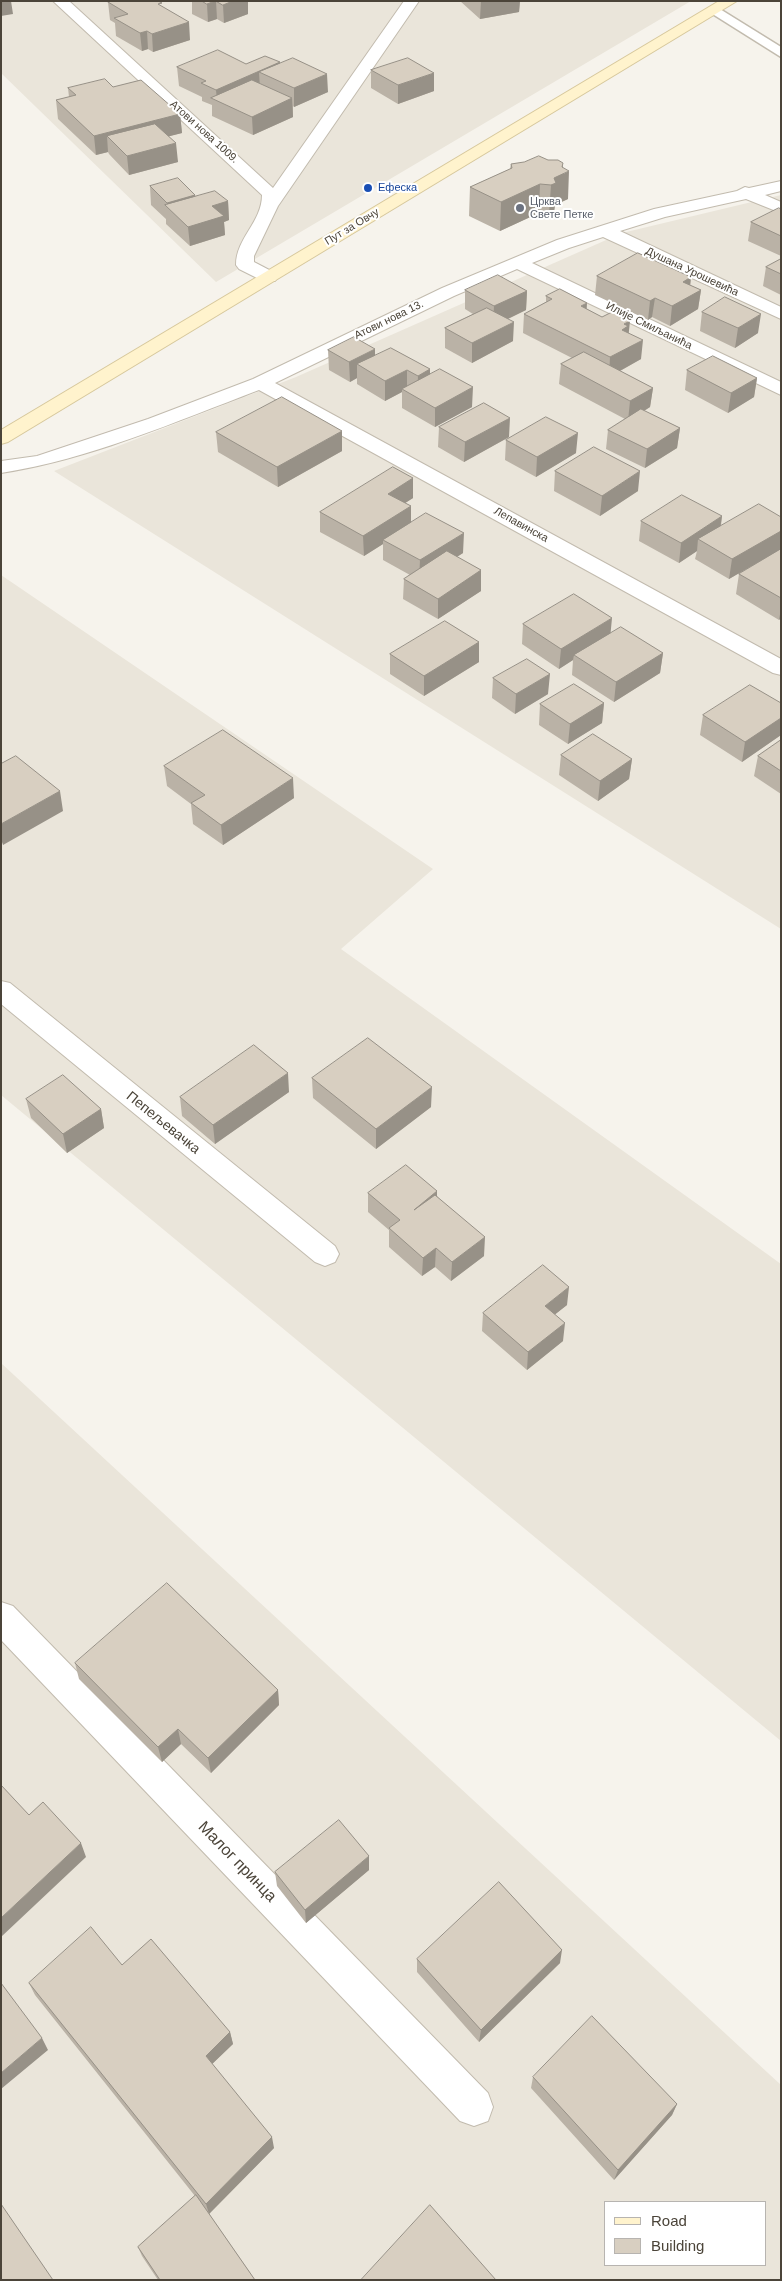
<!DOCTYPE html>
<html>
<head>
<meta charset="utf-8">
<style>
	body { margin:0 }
	#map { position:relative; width:782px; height:2281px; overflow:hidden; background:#f6f3ec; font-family:Arial,sans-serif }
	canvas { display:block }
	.frame { position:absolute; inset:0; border:2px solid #4b4439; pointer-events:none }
	.legend { position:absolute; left:604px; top:2201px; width:162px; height:65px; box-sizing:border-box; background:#fff; border:1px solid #b7b4b0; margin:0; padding:6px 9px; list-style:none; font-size:15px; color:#4b4439 }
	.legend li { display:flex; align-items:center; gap:10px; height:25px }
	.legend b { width:25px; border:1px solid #b7b4b0 }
</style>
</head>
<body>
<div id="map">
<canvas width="782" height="2281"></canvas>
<div class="frame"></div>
<ul class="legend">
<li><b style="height:6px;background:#fff3cd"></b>Road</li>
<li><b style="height:14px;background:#d8cfc1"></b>Building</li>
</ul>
</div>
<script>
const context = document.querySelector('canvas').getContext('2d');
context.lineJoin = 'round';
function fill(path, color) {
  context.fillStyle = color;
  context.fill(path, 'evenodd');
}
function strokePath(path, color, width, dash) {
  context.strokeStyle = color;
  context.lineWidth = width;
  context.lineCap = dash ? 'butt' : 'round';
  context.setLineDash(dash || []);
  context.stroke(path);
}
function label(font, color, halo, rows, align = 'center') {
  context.font = font + ' Arial,sans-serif';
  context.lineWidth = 4;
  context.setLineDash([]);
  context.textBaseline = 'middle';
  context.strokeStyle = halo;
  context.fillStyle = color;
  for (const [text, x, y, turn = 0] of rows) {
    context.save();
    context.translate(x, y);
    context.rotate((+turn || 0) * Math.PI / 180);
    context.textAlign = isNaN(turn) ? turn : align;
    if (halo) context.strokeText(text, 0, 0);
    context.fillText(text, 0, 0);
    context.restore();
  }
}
fill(new Path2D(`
	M1,1H691L216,282L1,73Z
	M781,195V929L54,471L296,377L622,233Z
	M1,575L433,869L341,949L781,1264V1741L1,1095Z
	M1,1363L781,2085V2280H1ZM606,2202H766V2265H606Z`), '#eae5da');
const lane = new Path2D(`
	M715,6L781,47V57L711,13L709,10Z`);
const street = new Path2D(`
	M53,1H69L273,188L404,1H419L278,206L254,256V262L275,273L278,277L275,281H263L239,269L236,265C236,238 262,222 262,195Z
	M781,181V191L765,195L781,202V213L746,199L665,217L620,231L781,307V319L603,237L569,248L532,263L781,382V395L517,269L454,296L275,383L781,659V675L773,673L259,390C175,422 90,459 1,473V461L37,456L148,419L253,379L442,288L557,240L654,209L737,191L745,187L749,188Z
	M1,981L10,983L335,1246L339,1254L335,1262L325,1266L315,1262L1,1004Z
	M1,1602L13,1606L488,2093L493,2107L488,2121L474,2126L460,2121L1,1640Z`);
const secondary = new Path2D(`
	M719,1H737L8,442L1,444V430Z`);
strokePath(lane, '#c2bbae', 3);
strokePath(street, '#c2bbae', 2);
strokePath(secondary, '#d6c79b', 2);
fill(lane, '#fff');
fill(street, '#fff');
fill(secondary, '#fff3cd');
fill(new Path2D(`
	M192,1H248V14L224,23L217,19L208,22L192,14Z
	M460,1H520L519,12L480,19Z
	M108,2L162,7L190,40L153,52L148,49L142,51L116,36L115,23L110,20Z
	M246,64H280L328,92L294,107L293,106V117L253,135L212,116V105L202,101V97L179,86L177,67Z
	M371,70L434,91L398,104L371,88Z
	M113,87L180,114L182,133L169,136L178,162L129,175L109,154L108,152L96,155L58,119L56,100L69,97L68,88Z
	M548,160L563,168L568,199L555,205L554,212L549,214L539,213L500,231L469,216L470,187L510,169L511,164Z
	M150,186L195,195V196L228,201L229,220L224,222L225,235L190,246L166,224V219L151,205Z
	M781,209V256L748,241L751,222Z
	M781,259V295L763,286L766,267Z
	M597,276L691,277L690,285L701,290L698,309L670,326L652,317L648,320L595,295Z
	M465,290L527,291L526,310L508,319L513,341L472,363L445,348V328L473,314L465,309Z
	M546,296L587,309L629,333L641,359L620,371L653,388L650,407L644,411L680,428L677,448L645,468L606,449L608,430L625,419L559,384L561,364L572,358L523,333L524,314L546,302Z
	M702,312L758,333L735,348L700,331Z
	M328,350L375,356L430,369V374L472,407L435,427L402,408V392L385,401L357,384V378L350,382L329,370Z
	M687,370L757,378L754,397L728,413L685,390Z
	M439,427L509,437L464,462L438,447Z
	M216,432L342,451L278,487L218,452Z
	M506,440L576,453L536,477L505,460Z
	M555,471L638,491L600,516L554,491Z
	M413,478V498L405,503L411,506V522L463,553L457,557L481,570V591L438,619L403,599L404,579L410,575L383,560V544L364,556L320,532V512Z
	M722,516L721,526L781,517V618L779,620L736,594L739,574L775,552L729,579L695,559L697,551L679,563L639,541L641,521Z
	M523,624L611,633L663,653L660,673L614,702L572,675L573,660L559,669L522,644Z
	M479,642V662L424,696L390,674V654Z
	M493,678L548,694L515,714L492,698Z
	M604,703L602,723L568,744L539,725L540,704Z
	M781,703V735L742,762L700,735L703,715Z
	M781,740V794L754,776L758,756Z
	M561,755L632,759L629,779L598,801L559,775Z
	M164,766L294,798L223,845L193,824L191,804L167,786Z
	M312,1078L431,1107L376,1149L313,1098Z
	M289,1092L215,1144L182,1116L180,1097Z
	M26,1099L101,1109L104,1128L67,1153L31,1118Z
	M437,1191V1196L484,1256L451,1281L435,1267L422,1276L389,1247V1230L368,1212V1193Z
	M567,1305L555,1314L563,1341L527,1370L482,1331L483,1313Z
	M75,1663L278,1690L279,1705L211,1773L181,1744L162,1762L79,1679Z
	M369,1870L306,1923L277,1886L275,1872Z
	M417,1959L560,1963L479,2042L417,1972Z
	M122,1965L230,2032L233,2044L212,2064L274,2148L209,2214L255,2280H158L142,2256L138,2247L195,2196L35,1995L29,1983Z
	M533,2077L677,2104L672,2115L614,2180L531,2088Z`), '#bab2a6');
fill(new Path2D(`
	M1,1H11L13,14L1,16Z
	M216,1L217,19L208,22L207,4Z
	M233,1H248V14L224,23L223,5Z
	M481,1H520L519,12L480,19Z
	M189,22L190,40L153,52L152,34Z
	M147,31L148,49L142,51L140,33Z
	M280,62L281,80L259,72L260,89L217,101L216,90Z
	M434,73V91L398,104V85Z
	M327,74L328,92L294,107V88Z
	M292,98L293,117L253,135L252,117Z
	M180,114L182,133L120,149L107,136L108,152L96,155L94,136Z
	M176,143L178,162L129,175L127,156Z
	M563,163V174L569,171L568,199L555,205L554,212L549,214L551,185L554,178L562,167Z
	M540,184L539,213L500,231L501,202Z
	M195,195L197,214L167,207V203Z
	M228,201L229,220L224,222L225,235L190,246L188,227L212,206Z
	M691,277L689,297L683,282Z
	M701,290L698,309L670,326L672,306Z
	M527,291L526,310L493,326L494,306Z
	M655,298L652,317L648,320L650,301Z
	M587,303L586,322L581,306Z
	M761,314L758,333L735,348L738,328Z
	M630,321L628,340L622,330L624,324Z
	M514,322L513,341L472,363V343Z
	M643,340L641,359L609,377L610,357Z
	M375,349V369L357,364V378L350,382L349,362Z
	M430,369V389L417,396L418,376Z
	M407,370V389H402V392L385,401V381Z
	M757,378L754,397L728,413L731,393Z
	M473,387L472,407L435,427V408Z
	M653,388L650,407L628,421L630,401Z
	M510,418L509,437L464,462L465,442Z
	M680,428L677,448L645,468L647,449Z
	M342,431V451L278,487L277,467Z
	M578,433L576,453L536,477L537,457Z
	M640,471L638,491L600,516L602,496Z
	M413,478V498L388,514V494Z
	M411,506V526L383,540V544L364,556L363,536Z
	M722,516L719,536L698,539L697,551L679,563L681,543Z
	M781,531V549L729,579L732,559Z
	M464,533L463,553L419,580L420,560Z
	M481,570V591L438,619V599Z
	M781,609V618L779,620Z
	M612,618L610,639L574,655L573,660L559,669L561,649Z
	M479,642V662L424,696V676Z
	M663,653L660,673L614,702L616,682Z
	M550,674L548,694L515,714L516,694Z
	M604,703L602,723L568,744L570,724Z
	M781,718V735L742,762L745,742Z
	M632,759L629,779L598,801L600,781Z
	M293,778L294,798L223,845L221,825Z
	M60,791L63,811L3,845L1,839V824Z
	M288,1073L289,1092L215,1144L213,1125Z
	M432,1087L431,1107L376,1149V1129Z
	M101,1109L104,1128L67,1153L63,1134Z
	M437,1191V1210H414Z
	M485,1237L484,1256L451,1281L452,1262Z
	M436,1248L435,1267L422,1276L423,1258Z
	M569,1287L567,1305L543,1324L545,1306Z
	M565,1323L563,1341L527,1370L528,1352Z
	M278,1690L279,1705L211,1773L208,1758Z
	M178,1729L181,1744L162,1762L158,1747Z
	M81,1843L86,1857L1,1937V1918Z
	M369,1856V1870L306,1923L305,1910Z
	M562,1950L560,1963L479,2042L481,2030Z
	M230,2032L233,2044L209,2067L206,2056Z
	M42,2038L48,2050L1,2089V2073Z
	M677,2104L672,2115L614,2180L618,2170Z
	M272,2137L274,2148L209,2214L206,2204Z`), '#979187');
const building = new Path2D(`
	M110,1H158L162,3L158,4L189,22L152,34L147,31L140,33L114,18L128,14L108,2Z
	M202,1H215L207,4Z
	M216,1H233L223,5Z
	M218,50L246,64L265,56L280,62L216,90L201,83L206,81L177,67Z
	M293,58L327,74L294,88L259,72Z
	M408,58L434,73L398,85L371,70Z
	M105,79L113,87L141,80L180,114L94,136L56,100L76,95L68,88Z
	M252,80L292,98L252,117L211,98Z
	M155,124L176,143L127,156L107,136Z
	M539,156L548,160H558L563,163L562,167L569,171L554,178L556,183L551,185L540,184L501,202L470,187L512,168L511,164L524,162Z
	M178,178L195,195L167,203L150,186Z
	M215,191L228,201L212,206L224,216L188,227L165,205Z
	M779,208L781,209V236L751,222Z
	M638,253L691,277L683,282L701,290L672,306L655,298L650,301L597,276Z
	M781,259V274L766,267Z
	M498,275L527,291L494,306L465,290Z
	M560,289L587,303L581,306L602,317L612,312L630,321L624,324L628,326L622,330L643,340L610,357L524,314L552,299L546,296Z
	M725,297L761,314L738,328L702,312Z
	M487,308L514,322L472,343L445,328Z
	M354,337L375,349L349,362L328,350Z
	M391,348L430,369L418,376L407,370L385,381L357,364Z
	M584,352L653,388L630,401L561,364Z
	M713,356L757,378L731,393L687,370Z
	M440,369L473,387L435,408L402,389Z
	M282,397L342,431L277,467L216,432Z
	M484,403L510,418L465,442L439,427Z
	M641,409L680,428L647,449L608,430Z
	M546,417L578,433L537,457L506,440Z
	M594,447L640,471L602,496L555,471Z
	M393,467L413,478L388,494L411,506L363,536L320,512Z
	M682,495L722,516L681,543L641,521Z
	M759,504L781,517V531L732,559L698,539Z
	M426,513L464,533L420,560L383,540Z
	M781,549V598L739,574Z
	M447,551L481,570L438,599L404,579Z
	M574,594L612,618L561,649L523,624Z
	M445,621L479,642L424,676L390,654Z
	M621,627L663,653L616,682L574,655Z
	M527,659L550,674L516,694L493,678Z
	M574,684L604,703L570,724L540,704Z
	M750,685L781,703V718L745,742L703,715Z
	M223,730L293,778L221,825L191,803L205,795L164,766Z
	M593,734L632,759L600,781L561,755Z
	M781,740V771L758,756Z
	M16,756L60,791L1,824V764Z
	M368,1038L432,1087L376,1129L312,1078Z
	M254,1045L288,1073L213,1125L180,1097Z
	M63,1075L101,1109L63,1134L26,1099Z
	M406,1165L437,1191L414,1210L435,1195L485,1237L452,1262L436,1248L423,1258L389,1228L400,1220L368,1193Z
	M543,1265L569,1287L545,1306L565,1323L528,1352L483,1313Z
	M167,1583L278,1690L208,1758L178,1729L158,1747L75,1663Z
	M1,1785L29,1815L43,1802L81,1843L1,1918Z
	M339,1820L369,1856L305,1910L275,1872Z
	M499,1882L562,1950L481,2030L417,1959Z
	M91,1927L122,1965L151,1939L230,2032L206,2056L272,2137L206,2204L29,1983Z
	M1,1983L42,2038L1,2073Z
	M592,2016L677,2104L618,2170L533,2077Z
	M196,2195L255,2280H160L138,2247Z
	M1,2204L53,2280H1Z
	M430,2205L496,2280H361Z`);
fill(building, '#d8cfc1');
strokePath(building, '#979187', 1);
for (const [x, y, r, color] of [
	[368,188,5,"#1a4fb4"],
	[520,208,5,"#6b7280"]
]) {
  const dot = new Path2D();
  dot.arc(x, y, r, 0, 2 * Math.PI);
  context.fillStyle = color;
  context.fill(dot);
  strokePath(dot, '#fff', 2);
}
label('11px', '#4b4439', '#fff', [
	["Атови нова 1009.",204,132,42],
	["Пут за Овчу",352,227,-31],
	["Душана Урошевића",692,272,25],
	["Атови нова 13.",389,320,-26],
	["Илије Смиљанића",649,326,26],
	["Лепавинска",521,525,29]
]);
label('11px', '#164399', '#fff', [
	["Ефеска",378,188]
], 'left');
label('11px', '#5b616d', '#fff', [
	["Црква",530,202],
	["Свете Петке",530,215]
], 'left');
label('14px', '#4b4439', '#fff', [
	["Пепељевачка",163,1123,39]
]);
label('16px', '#4b4439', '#fff', [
	["Малог принца",237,1862,46]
]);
</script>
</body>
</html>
